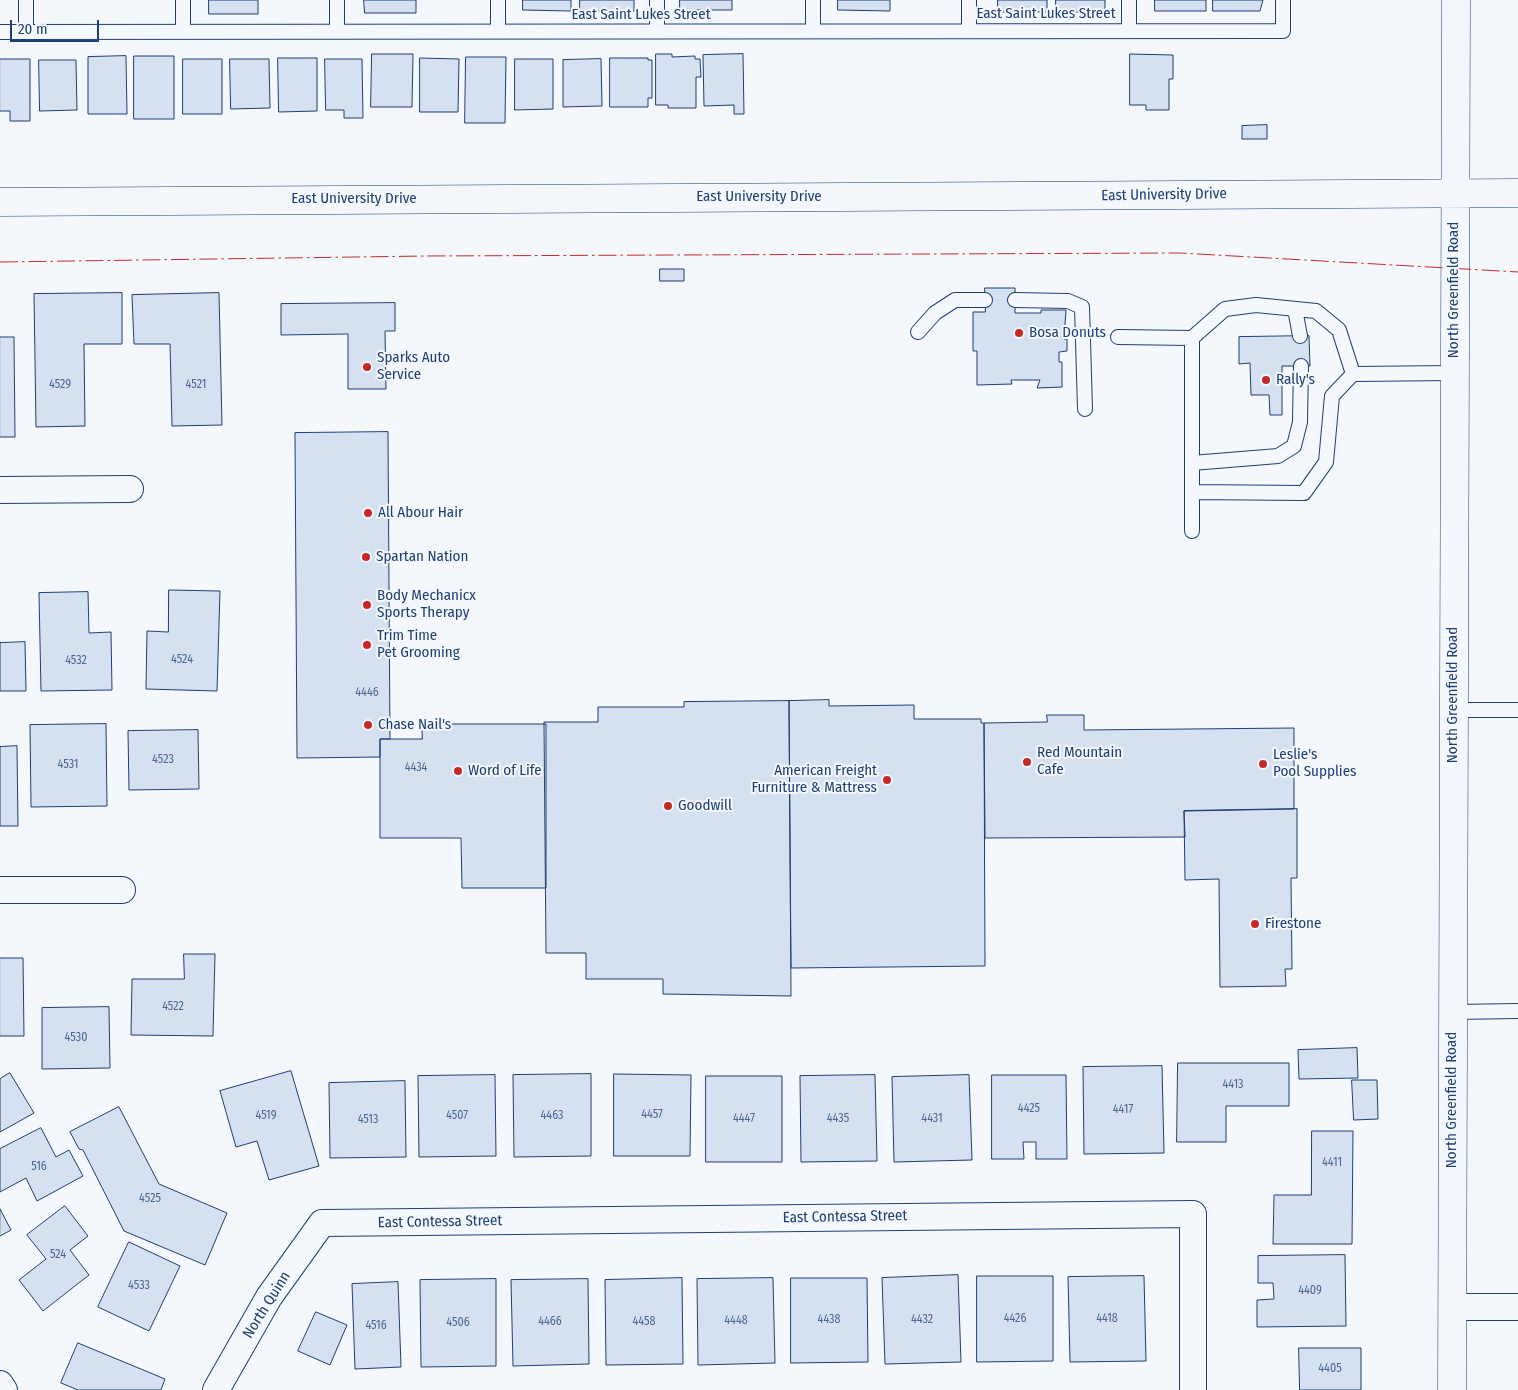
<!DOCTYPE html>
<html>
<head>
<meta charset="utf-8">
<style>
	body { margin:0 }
	#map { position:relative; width:1518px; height:1390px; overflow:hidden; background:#f4f7fb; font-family:"Fira Sans Condensed",sans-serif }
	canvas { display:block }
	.scale { position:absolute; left:10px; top:20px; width:89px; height:22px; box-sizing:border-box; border:2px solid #1d3f73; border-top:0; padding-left:6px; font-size:15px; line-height:18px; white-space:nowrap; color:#1d3f73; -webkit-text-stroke:4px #f4f7fb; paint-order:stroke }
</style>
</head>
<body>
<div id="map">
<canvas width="1518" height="1390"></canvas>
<div class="scale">20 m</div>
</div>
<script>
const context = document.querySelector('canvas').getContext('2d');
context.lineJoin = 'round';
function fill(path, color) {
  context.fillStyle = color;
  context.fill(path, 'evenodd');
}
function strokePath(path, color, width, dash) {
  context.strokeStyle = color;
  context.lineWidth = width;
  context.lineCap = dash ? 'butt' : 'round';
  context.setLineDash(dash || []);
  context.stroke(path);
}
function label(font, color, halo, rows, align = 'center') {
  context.font = font + ' "Fira Sans Condensed",sans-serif';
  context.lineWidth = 4;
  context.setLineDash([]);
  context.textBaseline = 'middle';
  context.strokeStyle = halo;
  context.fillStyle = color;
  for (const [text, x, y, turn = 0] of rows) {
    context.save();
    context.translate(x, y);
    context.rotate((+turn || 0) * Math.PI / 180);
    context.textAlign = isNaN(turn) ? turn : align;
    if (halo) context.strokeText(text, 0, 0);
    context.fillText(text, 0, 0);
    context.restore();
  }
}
const building = new Path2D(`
	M209,0H258V14H209Z
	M364,0H416V13H365Z
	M523,0H571V11L523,10Z
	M580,0H634V11H580Z
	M680,0H732V10H680Z
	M838,0H890V11L838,10Z
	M998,0H1047V12H998Z
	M1056,0H1105V12H1056Z
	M1155,0H1206V11H1155Z
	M1213,0H1263L1260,11H1213Z
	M372,54H413L412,107H371Z
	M656,54H672V57L695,56V59H700L701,77H696V108H668V105H656Z
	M743,54L744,114H734V105L704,106L703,55Z
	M1130,54L1173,55V79H1169V110H1146V105H1130Z
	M126,56L127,114H88V57Z
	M134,56H174V119H134Z
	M466,57H506L505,123H465Z
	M278,58H317V111L279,112Z
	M420,58L459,59L458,112H420Z
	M610,58H648V60H652V98H648V107H610Z
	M0,59H30V121H10V111H0Z
	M183,59H222V114H183Z
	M230,59H269L270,108L231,109Z
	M325,59H362L363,118H344V110H326Z
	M515,59H553V109L515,110Z
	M601,59L602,106L563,107V60Z
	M39,60H76L77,110L40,111Z
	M1267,125V139H1242V126Z
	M660,269H684V281H660Z
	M985,288H1015V313H1041V310H1066L1064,339H1067V351L1059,352V362H1062V387L1037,388L1040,380H1011L1012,384L977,385V351H973V312H985Z
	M122,293V344H84L85,426L36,427L34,294Z
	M219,293L222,425L172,426L170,344H134L132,295Z
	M395,303V331H385L386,389H348V334L281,335V304Z
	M1309,336L1310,366H1282V415H1270L1269,395H1251L1250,363L1239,364V337Z
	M0,337H14L15,437H0Z
	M388,432L390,739H380V757L297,758L295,433Z
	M169,590L220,591L217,691L146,689L147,631L168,632Z
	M88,592L89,633L111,632L112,690L41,691L39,593Z
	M25,642L26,691H0V643Z
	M829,700V706L914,705V719H981V723H984L985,966L791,968L789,701Z
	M789,701L791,996L663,994V979H586V953H546L544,722H598V707H684V702Z
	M1047,715H1084V730L1294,728V809L1184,811L1185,837L985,838L984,723L1047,722Z
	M106,724L107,806L31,807L30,725Z
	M422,724H546V888H462L461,838H380V739H422Z
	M198,730L199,789L129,790L128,731Z
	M17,746L18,826H0V747Z
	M1297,809V878H1291L1292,969H1285L1286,986L1220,987L1219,879L1185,880L1184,811Z
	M184,954H215L213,1036L131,1035L132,979H184Z
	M0,958H23L24,1036H0Z
	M109,1007L110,1068L42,1069V1008Z
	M1357,1048L1358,1078L1299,1079L1298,1050Z
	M1178,1063H1289V1106H1226V1142H1177Z
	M1162,1066L1164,1153L1084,1154L1083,1067Z
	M291,1071L319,1166L269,1180L257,1141L236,1147L220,1091Z
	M10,1073L34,1113L0,1132V1079Z
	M591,1074V1156L514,1157L513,1075Z
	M614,1074L691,1075L690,1156H614Z
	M495,1075L496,1156L419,1157L418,1076Z
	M875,1075L877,1161L801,1162L800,1076Z
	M969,1075L972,1160L894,1162L892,1077Z
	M992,1075H1066L1067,1159H1036V1142H1023L1024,1159H992Z
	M706,1076H782V1162H706Z
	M1352,1080H1377L1378,1119L1354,1120Z
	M405,1081L406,1157L330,1158L329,1083Z
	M119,1107L159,1184L227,1213L205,1265L124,1231L83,1150L79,1149L70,1132Z
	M41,1128L56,1157L69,1150L83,1176L37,1201L26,1178L0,1192V1149Z
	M1312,1131H1353L1352,1244H1273L1274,1195H1311Z
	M65,1206L88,1236L70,1250L89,1275L43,1311L19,1280L46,1259L27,1235Z
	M0,1209L11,1230L0,1236Z
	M129,1242L180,1266L149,1331L98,1307Z
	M1345,1255L1346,1326L1257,1327V1300L1274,1299L1273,1283H1258V1256Z
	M958,1275L961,1362L885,1364L882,1278Z
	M977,1276H1053V1361L977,1362Z
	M1144,1276L1146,1361L1070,1362L1068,1277Z
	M682,1278L683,1364L606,1365L605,1280Z
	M773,1278L775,1363L698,1365L697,1279Z
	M791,1278H867L868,1362L791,1363Z
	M496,1279V1366L421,1367L420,1280Z
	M588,1279L589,1364L513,1366L511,1280Z
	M398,1282L401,1367L355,1369L352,1284Z
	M316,1312L347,1325L330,1365L298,1351Z
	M78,1343L165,1379L161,1390H78L61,1383Z
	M1299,1348H1361V1390H1300Z`);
fill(building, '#d5e0f0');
strokePath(building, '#1d3f73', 1);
const service = new Path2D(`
	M26,0V32
	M183,0V32
	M498,0V31
	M657,0V31
	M813,0V31
	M337,31V0
	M969,31V0
	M1129,31V0
	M0,32L1283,31V0
	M1015,300L1068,301L1082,307L1085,409
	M1295,309L1300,336
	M918,332L935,313L955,300H985
	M1118,337L1192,338
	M1192,463L1278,456L1294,446L1300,422L1301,366
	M1192,492L1304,493L1326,462L1332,396L1353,374
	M1192,531V338L1225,309L1256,305L1316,311L1339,330L1353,374L1454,373
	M1453,710H1518
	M1453,1012L1518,1011`);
const minor = new Path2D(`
	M0,490L130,489
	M0,890H122
	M1452,1307H1518
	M0,1384L4,1390
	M216,1390L269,1297L322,1223L1193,1214V1390`);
const secondary = new Path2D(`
	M0,202L1518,193
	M1452,1390L1456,0`);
strokePath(service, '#1d3f73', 16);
strokePath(minor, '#1d3f73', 28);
strokePath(secondary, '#1d3f73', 29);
strokePath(service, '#f4f7fb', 14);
strokePath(minor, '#f4f7fb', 26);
strokePath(secondary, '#f4f7fb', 28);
strokePath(new Path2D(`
	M0,262L426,256L1180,253L1518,272`), '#c62828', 1, [18, 4, 2.5, 4]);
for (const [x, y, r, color] of [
	[1019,333,5,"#c62828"],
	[367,367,5,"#c62828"],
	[1266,380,5,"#c62828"],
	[368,513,5,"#c62828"],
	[366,557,5,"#c62828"],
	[367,605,5,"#c62828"],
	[367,645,5,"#c62828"],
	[368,725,5,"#c62828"],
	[1027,762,5,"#c62828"],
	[1263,764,5,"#c62828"],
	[458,771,5,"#c62828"],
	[887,780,5,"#c62828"],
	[668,806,5,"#c62828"],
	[1255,924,5,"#c62828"]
]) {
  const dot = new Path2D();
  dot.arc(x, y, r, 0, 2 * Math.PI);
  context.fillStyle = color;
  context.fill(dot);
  strokePath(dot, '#f4f7fb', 2);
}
label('12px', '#4b6792', null, [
	["4529",60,385],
	["4521",196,385],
	["4524",182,660],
	["4532",76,661],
	["4446",367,693],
	["4523",163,760],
	["4531",68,765],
	["4434",416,768],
	["4522",173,1007],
	["4530",76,1038],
	["4413",1233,1085],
	["4425",1029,1109],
	["4417",1123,1110],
	["4457",652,1115],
	["4519",266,1116],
	["4507",457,1116],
	["4463",552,1116],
	["4447",744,1119],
	["4435",838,1119],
	["4431",932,1119],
	["4513",368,1120],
	["4411",1332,1163],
	["516",39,1167],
	["4525",150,1199],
	["524",58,1255],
	["4533",139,1286],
	["4409",1310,1291],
	["4426",1015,1319],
	["4418",1107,1319],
	["4438",829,1320],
	["4432",922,1320],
	["4448",736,1321],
	["4466",550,1322],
	["4458",644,1322],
	["4506",458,1323],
	["4516",376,1326],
	["4405",1330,1369]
]);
label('15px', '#1d3f73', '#f4f7fb', [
	["East Saint Lukes Street",1046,14],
	["East Saint Lukes Street",641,15],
	["East University Drive",1164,195,-1],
	["East University Drive",759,197],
	["East University Drive",354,199],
	["North Greenfield Road",1454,290,-90],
	["North Greenfield Road",1453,695,-90],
	["North Greenfield Road",1452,1100,-90],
	["East Contessa Street",845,1217,-1],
	["East Contessa Street",440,1222,-1],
	["North Quinn",267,1305,-58]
]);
label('15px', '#1d3f73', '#f4f7fb', [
	["Bosa Donuts",1029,333],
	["Sparks Auto",377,358],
	["Service",377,375],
	["Rally's",1276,380],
	["All Abour Hair",378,513],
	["Spartan Nation",376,557],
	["Body Mechanicx",377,596],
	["Sports Therapy",377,613],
	["Trim Time",377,636],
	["Pet Grooming",377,653],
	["Chase Nail's",378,725],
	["Red Mountain",1037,753],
	["Cafe",1037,770],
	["Leslie's",1273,755],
	["Pool Supplies",1273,772],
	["Word of Life",468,771],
	["American Freight",877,771,"right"],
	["Furniture & Mattress",877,788,"right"],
	["Goodwill",678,806],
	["Firestone",1265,924]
], 'left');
</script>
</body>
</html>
